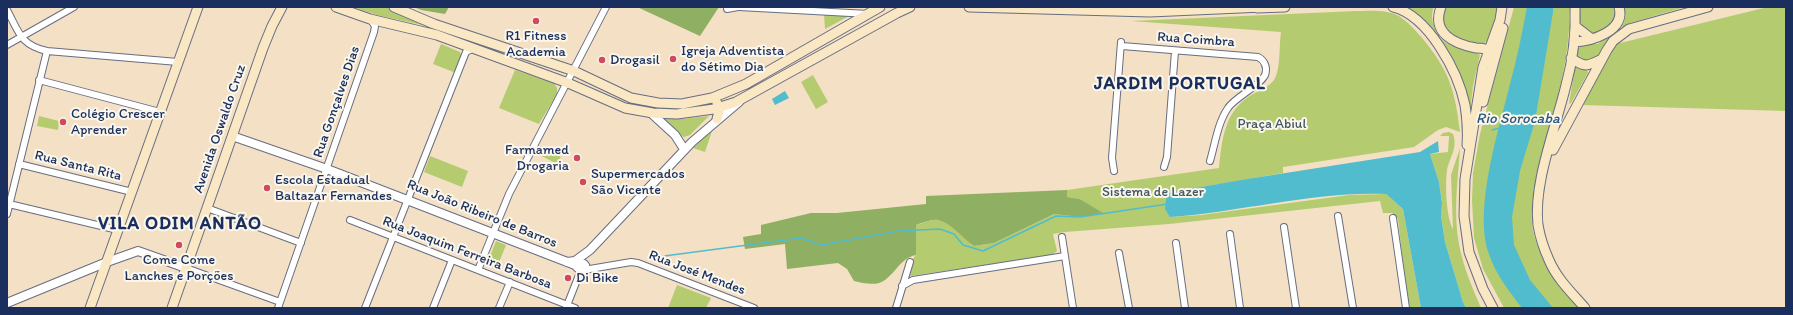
<!DOCTYPE html>
<html>
<head>
<meta charset="utf-8">
<style>
	body { margin:0 }
	#map { position:relative; width:1793px; height:315px; overflow:hidden; background:#f4e0c4; font-family:Itim,sans-serif }
	canvas { display:block }
	.frame { position:absolute; inset:0; border:8px solid #1b2f5e; pointer-events:none }
</style>
</head>
<body>
<div id="map">
<canvas width="1793" height="315"></canvas>
<div class="frame"></div>
</div>
<script>
const context = document.querySelector('canvas').getContext('2d');
context.lineJoin = 'round';
function fill(path, color) {
  context.fillStyle = color;
  context.fill(path, 'evenodd');
}
function strokePath(path, color, width, dash) {
  context.strokeStyle = color;
  context.lineWidth = width;
  context.lineCap = dash ? 'butt' : 'round';
  context.setLineDash(dash || []);
  context.stroke(path);
}
function label(font, color, halo, rows, align = 'center') {
  context.font = font + ' Itim,sans-serif';
  context.lineWidth = 4;
  context.setLineDash([]);
  context.textBaseline = 'middle';
  context.strokeStyle = halo;
  context.fillStyle = color;
  for (const [text, x, y, turn = 0] of rows) {
    context.save();
    context.translate(x, y);
    context.rotate((+turn || 0) * Math.PI / 180);
    context.textAlign = isNaN(turn) ? turn : align;
    if (halo) context.strokeText(text, 0, 0);
    context.fillText(text, 0, 0);
    context.restore();
  }
}
fill(new Path2D(`
	M353,7H385L570,73V75L431,27L377,15Z
	M1403,7H1434C1431,13 1432,20 1434,26C1442,53 1466,43 1480,55L1473,86L1468,130L1448,57Z
	M1444,7H1499L1489,40L1483,44L1476,46L1452,37L1442,25Z
	M1514,7H1570C1570,54 1558,99 1546,144C1540,172 1528,203 1533,231C1539,260 1563,285 1580,308H1504L1483,269L1474,238L1472,200L1473,173L1480,134Z
	M1579,7H1616C1619,22 1603,33 1589,34L1580,25Z
	M1623,7H1685L1630,23L1619,28L1624,15Z
	M1768,7H1786V111L1582,105L1611,51L1616,44Z
	M1356,11C1369,11 1386,9 1399,16C1408,22 1416,31 1423,39C1450,72 1455,91 1460,132L1446,127L1438,130L1414,147L1283,167V173L1168,193L1170,217L1201,215L1349,195L1386,194L1403,209L1421,308H1408L1398,219L1392,213H1383L1380,201L1169,224L1065,232L1053,234L1057,251L1052,255L910,276C908,268 911,260 916,255V225C922,224 931,219 937,220C952,222 963,238 974,246L994,243L1054,214L1080,217L1102,213L1080,199L1067,197V190L1219,168C1222,140 1224,114 1248,97C1256,92 1269,87 1274,80C1281,70 1279,44 1281,32L1131,21Z
	M824,14L849,16L825,29Z
	M1608,37L1609,38L1598,56L1590,62L1576,58L1578,46L1584,44H1598Z
	M441,44L460,52L462,57L456,73L433,64Z
	M1575,67L1587,70L1588,73L1571,103L1569,104Z
	M515,70L554,83L557,88V94L539,124L499,108Z
	M813,75L828,102L816,109L801,82Z
	M39,116L59,121L58,130L37,126Z
	M709,116L690,135L684,137L678,134L665,119H682Z
	M713,128L705,152L693,148Z
	M1449,132L1453,134C1458,147 1450,157 1447,170C1445,184 1446,217 1453,229L1451,175L1460,148C1458,179 1453,213 1459,244C1463,266 1472,287 1481,308H1466L1463,302L1445,242L1441,216L1442,202L1439,182L1430,154L1448,152L1449,136H1440L1443,133Z
	M540,146L561,157L557,164L536,153Z
	M430,156L468,171L462,187L424,172Z
	M496,241L506,245L496,270L487,264Z
	M677,285L711,298L706,308H668Z`), '#b4cb70');
fill(new Path2D(`
	M414,7H449L445,14L421,10Z
	M637,7H719L700,36Z
	M1067,190V197L1080,199L1103,213L1080,217L1054,214L994,243L974,246C962,238 952,223 938,220C932,219 922,223 916,225V255C899,258 893,279 879,283C872,285 862,283 854,281L847,269L838,263L787,269L785,244L745,249L743,237L761,234V225L811,213H837L926,204V196Z`), '#8faf62');
fill(new Path2D(`
	M1527,7H1553V12L1535,121L1520,171L1512,217L1514,245L1530,280L1553,308H1522C1509,291 1496,275 1489,254C1473,210 1499,129 1510,84C1517,59 1522,33 1527,7Z
	M785,91L789,98L775,105L772,99Z
	M1438,141L1439,152L1430,154L1439,182L1442,203L1441,216L1445,242L1463,302L1466,308H1421L1403,209L1386,194C1315,191 1241,212 1170,217L1165,209L1167,193L1247,179L1420,152Z`), '#51bccd');
strokePath(new Path2D(`
	M1492,130L1500,128
	M649,258L801,238L822,245L898,231L940,229L954,234L963,245L983,251L1056,216L1080,217L1168,204`), '#51bccd', 1.5);
const minor = new Path2D(`
	M739,7L869,14
	M727,9L738,7
	M7,10C19,32 20,45 47,51L178,62
	M7,45L74,7
	M1122,46L1258,57C1264,60 1268,67 1265,75C1260,86 1235,97 1228,108C1218,122 1215,144 1210,161
	M39,80L160,112
	M19,164L132,192
	M1164,167L1167,157L1175,51
	M1114,171L1112,158L1121,42
	M9,204L118,230
	M207,208L301,243
	M7,214L47,51
	M1338,216L1353,308
	M1393,218L1406,308
	M350,220L575,308
	M1284,227L1296,308
	M1230,234L1240,308
	M1062,237L1073,308
	M1176,243L1185,308
	M1119,253L1129,308
	M186,268L280,302
	M478,270L509,194L606,7
	M584,270L631,262L638,263L754,308
	M902,286L913,280L1065,256
	M278,308L374,32L375,26L370,19
	M365,308L466,52L474,48
	M433,308L452,260
	M499,308L510,282
	M566,308L579,275L583,270
	M896,308L910,262`);
const tertiary = new Path2D(`
	M651,113L675,135L684,149
	M232,136L327,169L575,265L579,269
	M567,262L575,261L590,250L692,142L739,102
	M578.5 267a3.5 3.5 0 1 1 7 0a3.5 3.5 0 1 1-7 0Z
	M7,303L107,262L138,251L186,268`);
const secondary = new Path2D(`
	M336,7L370,19L437,35L568,83L625,108L653,113L677,114L714,109L736,102L897,13L910,7
	M394,7L434,24L574,71L631,98L658,103L682,104L712,98L746,84L880,7
	M969,7L1150,12L1263,7
	M1393,7C1429,16 1458,72 1465,105C1467,118 1468,132 1467,145
	M1441,7C1431,33 1454,44 1476,48C1479,48 1482,48 1485,49C1488,51 1489,54 1490,57
	M1575,7C1576,33 1573,60 1566,85C1556,127 1533,183 1538,225C1540,237 1544,249 1549,260C1557,279 1572,293 1585,308
	M1257,8L1285,7
	M1575,26L1592,39
	M1574,42C1592,41 1626,31 1619,7
	M1571,58C1585,68 1588,66 1602,59
	M1483,102L1503,28
	M717,103L719,112L717,119
	M1553,150L1607,50L1613,41L1629,29L1708,7
	M90,308L198,7
	M172,308L263,48L272,26L282,7
	M1493,308L1483,289L1469,252L1464,216L1465,179L1483,67L1500,20L1502,7`);
strokePath(minor, '#676d82', 8);
strokePath(tertiary, '#676d82', 10);
strokePath(secondary, '#676d82', 11);
strokePath(minor, '#fff', 6);
strokePath(tertiary, '#fff', 8);
strokePath(secondary, '#fae7c3', 9);
for (const [x, y, r, color] of [
	[536,21,4,"#d1495b"],
	[673,59,4,"#d1495b"],
	[602,60,4,"#d1495b"],
	[63,122,4,"#d1495b"],
	[577,158,4,"#d1495b"],
	[583,182,4,"#d1495b"],
	[267,188,4,"#d1495b"],
	[179,245,4,"#d1495b"],
	[568,278,4,"#d1495b"]
]) {
  const dot = new Path2D();
  dot.arc(x, y, r, 0, 2 * Math.PI);
  context.fillStyle = color;
  context.fill(dot);
  strokePath(dot, '#fbf7ec', 1.5);
}
label('14px', '#1b2f5e', '#fbf7ec', [
	["R1 Fitness",536,36,"center"],
	["Academia",536,52,"center"],
	["Igreja Adventista",681,51],
	["do Sétimo Dia",681,67],
	["Drogasil",610,60],
	["Colégio Crescer",71,114],
	["Aprender",71,130],
	["Farmamed",569,150,"right"],
	["Drogaria",569,166,"right"],
	["Supermercados",591,174],
	["São Vicente",591,190],
	["Escola Estadual",275,180],
	["Baltazar Fernandes",275,196],
	["Come Come",179,260,"center"],
	["Lanches e Porções",179,276,"center"],
	["Di Bike",576,278]
], 'left');
label('14px', '#1b2f5e', '#fbf7ec', [
	["Rua Coimbra",1196,40,4],
	["Rua Gonçalves Dias",337,102,-71],
	["Avenida Oswaldo Cruz",220,129,-71],
	["Rua Santa Rita",78,166,14],
	["Rua João Ribeiro de Barros",482,214,22],
	["Rua Joaquim Ferreira Barbosa",467,253,21],
	["Rua José Mendes",697,273,21]
]);
label('14px', '#415662', '#fbf7ec', [
	["Praça Abiul",1272,124],
	["Sistema de Lazer",1153,192]
]);
label('italic 15px', '#2b597f', '#fbf7ec', [
	["Rio Sorocaba",1518,119]
]);
context.letterSpacing = '1px';
label('bold 18px', '#1b2f5e', '#fbf7ec', [
	["JARDIM PORTUGAL",1180,84],
	["VILA ODIM ANTÃO",180,224]
]);
context.letterSpacing = '0px';
</script>
</body>
</html>
